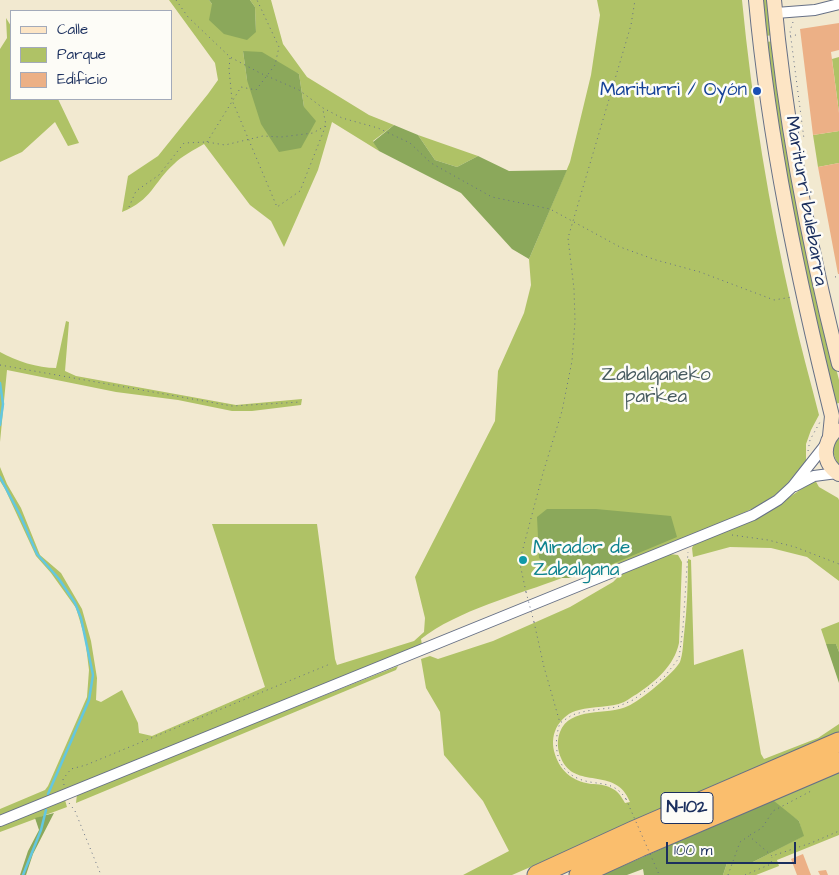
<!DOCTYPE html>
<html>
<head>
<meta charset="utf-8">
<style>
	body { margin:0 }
	#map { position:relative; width:839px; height:875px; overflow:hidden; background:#f2e9d0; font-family:"Architects Daughter",sans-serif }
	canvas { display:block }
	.legend { position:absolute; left:10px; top:10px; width:162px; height:90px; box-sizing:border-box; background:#fdfcf7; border:1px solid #a3aaba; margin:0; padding:6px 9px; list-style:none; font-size:15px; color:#1b2f5e }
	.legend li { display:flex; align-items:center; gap:10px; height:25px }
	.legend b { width:25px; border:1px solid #a3aaba }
	.scale { position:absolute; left:666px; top:842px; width:130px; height:22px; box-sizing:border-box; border:2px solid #1b2f5e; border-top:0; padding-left:6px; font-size:15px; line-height:18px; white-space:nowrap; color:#1b2f5e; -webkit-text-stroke:4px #fdfcf7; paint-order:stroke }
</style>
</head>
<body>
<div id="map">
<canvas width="839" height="875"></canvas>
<ul class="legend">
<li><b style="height:6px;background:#fde5c5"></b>Calle</li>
<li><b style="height:14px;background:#afc266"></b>Parque</li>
<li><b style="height:14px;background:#ecb086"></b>Edificio</li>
</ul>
<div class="scale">100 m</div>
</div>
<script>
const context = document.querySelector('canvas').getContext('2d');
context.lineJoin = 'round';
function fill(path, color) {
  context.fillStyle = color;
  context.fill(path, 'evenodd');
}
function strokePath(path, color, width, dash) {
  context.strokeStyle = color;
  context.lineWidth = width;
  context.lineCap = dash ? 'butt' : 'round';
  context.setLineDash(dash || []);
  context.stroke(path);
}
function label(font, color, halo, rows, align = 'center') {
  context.font = font + ' "Architects Daughter",sans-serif';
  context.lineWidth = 5;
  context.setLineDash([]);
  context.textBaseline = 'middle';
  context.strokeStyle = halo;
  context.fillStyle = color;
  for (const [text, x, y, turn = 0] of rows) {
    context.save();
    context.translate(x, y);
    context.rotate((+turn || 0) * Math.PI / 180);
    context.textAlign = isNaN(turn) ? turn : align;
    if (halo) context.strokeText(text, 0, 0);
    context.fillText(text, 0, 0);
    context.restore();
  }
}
fill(new Path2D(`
	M169,0H209L212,4L256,32L255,7L250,0H271L283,44L307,77L369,115L394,125L373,141L379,151L332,122L318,170L284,247L271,221L250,205L204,144C194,150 182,156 174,164C153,183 152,200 122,212L128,176L158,156L208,94L218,80L215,63ZM243,51L299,74L304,107L247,80Z
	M597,0H742C752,103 769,207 792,308C800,344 810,380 819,415L811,430L806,444V461L781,491L758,506L724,522L609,568L605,567L569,578H562C520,594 456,611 421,639L422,645L0,816V809L45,790L48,786L87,697L89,670L85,638L76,608L51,573L36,556L5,489L0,481V467L7,484L21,508L40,555L61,573L82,609L91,641L97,678L96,700L101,702L122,690L138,723L139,733L152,736L265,687L212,524H317L335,659L337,665L414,641L424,632L425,618L415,577L495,421L498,371L524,313L531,285L529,259L570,162L591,75L600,15Z
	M762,0H770L774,35L765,36Z
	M6,18L11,26V99H58L79,143L68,146L55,122L22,152L0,162V49L7,38Z
	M775,41L818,299L839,380V403L835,404L794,227L766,42Z
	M839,57V113L832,59Z
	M839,131V163L818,167L813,135Z
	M418,135L478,156L457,167L435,160Z
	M66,321L69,322L65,371L76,376L236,405L302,399L301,405L252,411H232L178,400L116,392L7,370L0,442V352C16,361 38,368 56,368Z
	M839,436V465C832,455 831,446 839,436Z
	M815,480L819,487L838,498L839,500V581L807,557L771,548L730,547L693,557L692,548L694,544L764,514Z
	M669,554L678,555L682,562L679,643C674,666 656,681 637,694C633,696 628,700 624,702C610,708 593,706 579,710C569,712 563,718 558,725C553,733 552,742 554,751C559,770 571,781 591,784C598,784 607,785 613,789C619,792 622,798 625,803L630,802C616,765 574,791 561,758C557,749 557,740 560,732C570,706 607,716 628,706C639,702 675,672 680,662C683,654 683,643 684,635C687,610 688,585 688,559L691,560L694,665L743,649L761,754L764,759L818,738L839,724V732L821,741L512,875H463L509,851L483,801L444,755L440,712L426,688L421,659L430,656L438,659L493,641L570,607L613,582L620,575Z
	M839,622V652L836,644H826L821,629Z
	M398,666L396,670L76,803L77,794Z
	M839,771V835L777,860L779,866L756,875H723L727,863H751L803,836L799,821L770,801Z
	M65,800L67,807L0,832V826Z`), '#afc266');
fill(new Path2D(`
	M209,0H250L255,7L256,32L247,40L224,34L209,20L212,4Z
	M243,51L262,52L299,74L304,107L316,121L301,148L279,152L261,124L247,80Z
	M394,125L418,135L435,160L457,167L478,156L509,171L567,170L529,259L512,249L461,193L379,151L373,142Z
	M547,509H596L671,516L677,537L605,567L569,578H562L539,558L537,517Z
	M826,644H836L839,652V683Z
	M770,801H774L799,821L804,836L751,863H727L723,875H644L643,869L627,875H602Z
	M54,813L33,854L26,875H20L28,851L39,830L35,818Z`), '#8ba85b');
strokePath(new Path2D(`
	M0,383L3,404L0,425
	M0,477L20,515L37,554L59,579L75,603L81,618L93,675L89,700L48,794
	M23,875L41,830L46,810`), '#63c7e0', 2.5);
fill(new Path2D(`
	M839,23V50L831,52L839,113V131L813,135L800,29Z
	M839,163V274H838L818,167Z
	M803,854L811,875H797L791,859Z
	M826,870L828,875H820L818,871Z`), '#ecb086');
const street = new Path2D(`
	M776,13L815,10L839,4
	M795,486L814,476L837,473
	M0,821L753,515L778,500L792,487L826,444`);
const secondary = new Path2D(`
	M756,0C769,141 798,279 832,416L830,436
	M774,0C785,122 809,245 839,364
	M836,430C822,444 822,463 839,474`);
const highway = new Path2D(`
	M537,875L633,831L839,742
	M579,875L640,847L839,762`);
strokePath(street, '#667086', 12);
strokePath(secondary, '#667086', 16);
strokePath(highway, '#667086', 21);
strokePath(new Path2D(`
	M176,0L188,17L230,57L260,73L299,90L323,108L342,118L378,128L410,143L431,163L492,197L550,209L620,247L656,260L700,272L774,300L792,297
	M793,22L790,31L804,139
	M790,36L796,35
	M230,58L229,69L232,100L277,207L300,191L326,125L323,110
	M207,142L241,87L256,90L275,65L279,47L257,0
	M129,207L136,191L159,175L184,143L207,142L225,145L263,136L281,137L313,133L325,126
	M835,277L839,276
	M0,365L232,406L301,402
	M808,451L810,440L820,422
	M732,535L768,540L795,547L839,564
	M526,592L520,564L521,556L543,473L562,411L572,361L575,321L574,289L568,238L631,25L635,0
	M534,622L544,667L560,723
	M64,785L63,779L71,769L86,765L330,664
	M626,799C612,778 596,787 577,778C555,768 553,743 560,723L572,715L586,711L617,707L633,700L665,676L679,658L683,627L688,552
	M69,803L75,811L101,875
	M750,835L762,828L773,811L813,790
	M658,872L659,875
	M728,875L740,842L749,836L772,856L811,843L839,831
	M745,875L771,864L772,857`), '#667086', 1, [1, 4]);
strokePath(street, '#fff', 10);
strokePath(secondary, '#fde5c5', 14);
strokePath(highway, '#fabe6d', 19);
strokePath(new Path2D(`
	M526,592L534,622
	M626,799L658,872`), '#667086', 1, [1, 4]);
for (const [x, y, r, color] of [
	[757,91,5,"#1a4fb4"],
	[523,560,5,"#0f9aa8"]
]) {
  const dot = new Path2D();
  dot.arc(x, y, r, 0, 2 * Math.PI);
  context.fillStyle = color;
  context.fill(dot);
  strokePath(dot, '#fdfcf7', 2);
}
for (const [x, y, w] of [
	[687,808,52]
]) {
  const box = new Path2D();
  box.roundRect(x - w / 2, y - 15.5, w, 31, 4);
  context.fillStyle = '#fdfcf7';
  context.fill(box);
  strokePath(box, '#1b2f5e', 1);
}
label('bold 18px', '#1b2f5e', null, [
	["N-102",687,808]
]);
label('19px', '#164399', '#fdfcf7', [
	["Mariturri / Oyón",747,91]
], 'right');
label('19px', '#1b2f5e', '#fdfcf7', [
	["Mariturri bulebarra",805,201,80]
]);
label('19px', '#475b60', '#fdfcf7', [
	["Zabalganeko",656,376],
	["parkea",656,398]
]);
label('19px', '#0d838f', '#fdfcf7', [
	["Mirador de",533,549],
	["Zabalgana",533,571]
], 'left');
</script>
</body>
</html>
